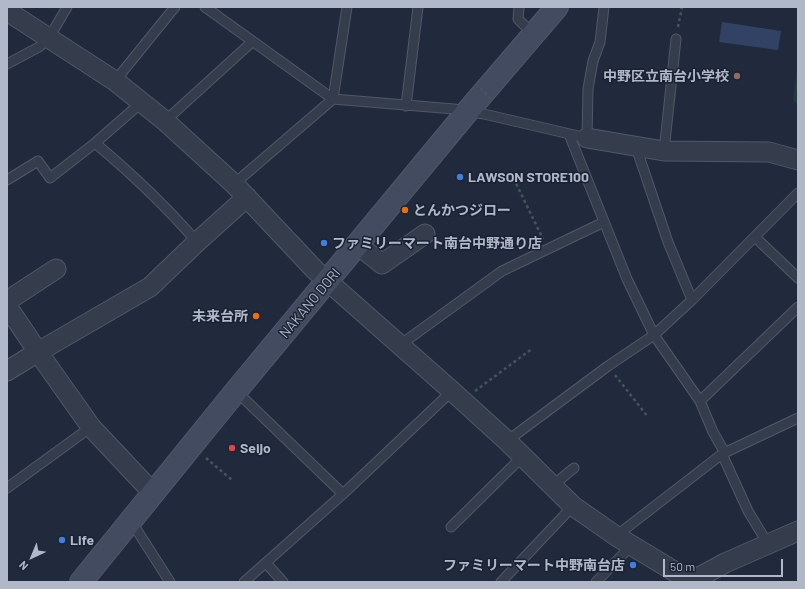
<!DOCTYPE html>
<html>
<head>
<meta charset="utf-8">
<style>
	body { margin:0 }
	#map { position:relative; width:805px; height:589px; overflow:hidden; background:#212a3d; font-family:Barlow,sans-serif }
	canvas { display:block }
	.frame { position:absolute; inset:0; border:8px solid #b0b8c9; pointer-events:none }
	.north { position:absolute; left:12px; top:537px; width:40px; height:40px; -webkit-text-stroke:3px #1a2232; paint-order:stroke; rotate:224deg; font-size:11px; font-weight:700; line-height:16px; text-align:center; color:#b0b8c9 }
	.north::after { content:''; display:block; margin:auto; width:14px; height:18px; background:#b0b8c9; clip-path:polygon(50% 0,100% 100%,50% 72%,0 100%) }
	.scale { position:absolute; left:663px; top:559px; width:120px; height:18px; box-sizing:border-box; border:2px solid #b0b8c9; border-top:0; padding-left:5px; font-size:12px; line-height:14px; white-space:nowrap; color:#b0b8c9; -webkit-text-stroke:3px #1a2232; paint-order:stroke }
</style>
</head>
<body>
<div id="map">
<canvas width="805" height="589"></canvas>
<div class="frame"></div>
<div class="north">N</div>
<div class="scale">50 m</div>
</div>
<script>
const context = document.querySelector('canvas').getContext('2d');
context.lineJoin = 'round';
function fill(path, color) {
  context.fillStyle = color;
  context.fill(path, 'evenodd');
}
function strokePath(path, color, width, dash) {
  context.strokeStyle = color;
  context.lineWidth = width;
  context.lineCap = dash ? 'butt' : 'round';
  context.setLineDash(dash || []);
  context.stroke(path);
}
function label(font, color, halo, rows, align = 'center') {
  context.font = font + ' Barlow,"Noto Sans JP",sans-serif';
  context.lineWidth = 3;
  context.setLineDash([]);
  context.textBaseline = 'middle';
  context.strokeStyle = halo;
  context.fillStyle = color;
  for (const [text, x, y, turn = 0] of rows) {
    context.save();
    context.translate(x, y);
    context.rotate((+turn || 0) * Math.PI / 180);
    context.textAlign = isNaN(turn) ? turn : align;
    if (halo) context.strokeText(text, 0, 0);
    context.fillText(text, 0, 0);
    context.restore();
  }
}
fill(new Path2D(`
	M798,61V105L793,100Z`), '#23393e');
fill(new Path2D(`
	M722,22L781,31L778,50L719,42Z`), '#324264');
const service = new Path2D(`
	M205,7L333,99L454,109L484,114L587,138L588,89L593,61L600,42L604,7
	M519,7L518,19L533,34
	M7,64L39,47L49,38L67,7
	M115,81L175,7
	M406,106L418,7
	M165,121L252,42
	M569,134L627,279L654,335L700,401L713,432L725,453
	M95,143C132,174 165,205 197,242
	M638,147V153L668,242L692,300
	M664,151L676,39
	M7,180L38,161L50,178L95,143L142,102
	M234,184L333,99L347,7
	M755,237L798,278
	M400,345L502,271L604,222
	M236,391L343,494
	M700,401L798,307
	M507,441L608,366L654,335L692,300L798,193
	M722,454L748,511L768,544
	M552,486L574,468
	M7,488L91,427
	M131,521L170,582
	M451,527L522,457
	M616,536L722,454L798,418
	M266,563L283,582
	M244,582L343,494L452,391
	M501,582L573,506
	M596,582L632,545`);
const minor = new Path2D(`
	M7,11L115,81L165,121L234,184L315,270L452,391L507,441L573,506L616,536L692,582
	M587,138L664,151L769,152L798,160
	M358,245L382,264L425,234
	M7,301L56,269
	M7,306L38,352L150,287L197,242L247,197
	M7,371L38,352L91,427L153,493
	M690,582L725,563L798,531`);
const secondary = new Path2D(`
	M81,582L236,391L467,112L557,7`);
strokePath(service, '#505868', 11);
strokePath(minor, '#505868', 21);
strokePath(secondary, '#505868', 24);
strokePath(new Path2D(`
	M678,27L682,7
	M511,173L543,239
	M615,375L648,417
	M475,391L533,348
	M206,458L232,480`), '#41565b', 2.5, [3, 3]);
strokePath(service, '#353d4d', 9);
strokePath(minor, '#353d4d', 19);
strokePath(secondary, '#434b61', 22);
strokePath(new Path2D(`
	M476,84L493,100`), '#41565b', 2.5, [3, 3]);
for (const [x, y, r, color] of [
	[737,76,4,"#8d6e63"],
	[460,177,4,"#3f7fe0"],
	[405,210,4,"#e8710a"],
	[324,243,4,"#3f7fe0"],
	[256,316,4,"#e8710a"],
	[232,448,4,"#e0444e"],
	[62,540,4,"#3f7fe0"],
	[633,565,4,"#3f7fe0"]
]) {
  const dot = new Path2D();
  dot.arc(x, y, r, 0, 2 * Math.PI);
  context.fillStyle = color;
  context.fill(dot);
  strokePath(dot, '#1a2232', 1.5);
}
label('bold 14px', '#b0b8c9', '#1a2232', [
	["中野区立南台小学校",729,76,"right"],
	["LAWSON STORE100",468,177],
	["とんかつジロー",413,210],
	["ファミリーマート南台中野通り店",332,243],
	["未来台所",248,316,"right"],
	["Seijo",240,448],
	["Life",70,540],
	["ファミリーマート中野南台店",625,565,"right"]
], 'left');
label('14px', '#b0b8c9', '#1a2232', [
	["NAKANO DORI",310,303,-50]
]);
</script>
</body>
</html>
